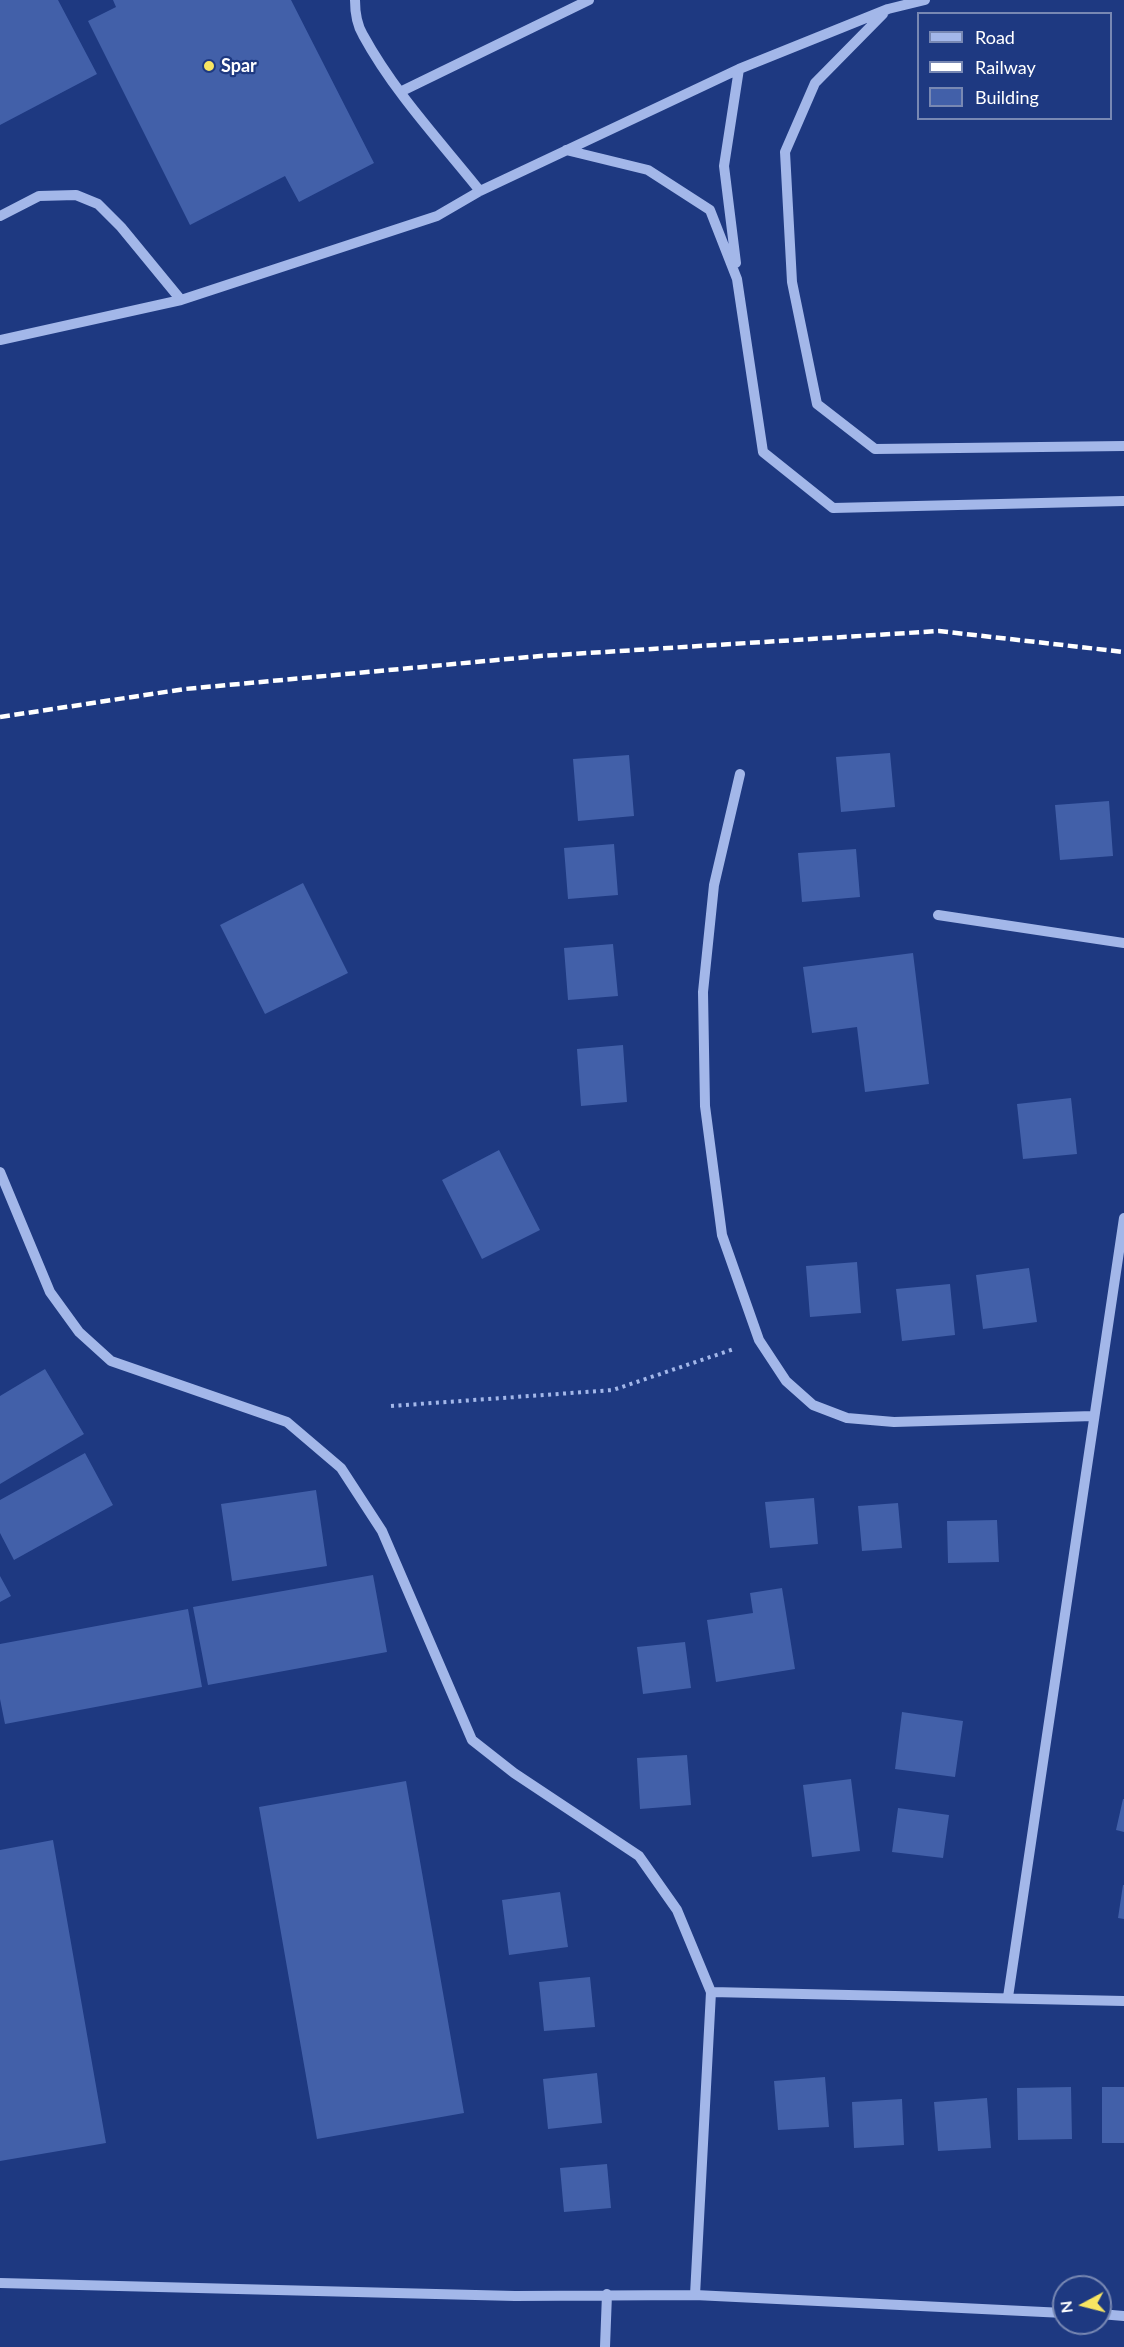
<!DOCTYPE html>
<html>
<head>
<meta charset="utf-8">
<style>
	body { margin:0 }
	#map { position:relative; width:1124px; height:2347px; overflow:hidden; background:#1e3981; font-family:Lato,sans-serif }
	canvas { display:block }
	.legend { position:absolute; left:917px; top:12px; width:195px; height:108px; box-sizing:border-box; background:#1e3981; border:2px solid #7888b3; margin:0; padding:8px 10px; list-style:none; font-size:18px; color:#fff }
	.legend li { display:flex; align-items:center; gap:12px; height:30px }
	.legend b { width:30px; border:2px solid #7888b3 }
	.north { position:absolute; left:1052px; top:2275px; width:60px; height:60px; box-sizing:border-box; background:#1e3981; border:2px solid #7888b3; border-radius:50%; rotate:263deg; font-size:16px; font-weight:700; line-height:24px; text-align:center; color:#fff }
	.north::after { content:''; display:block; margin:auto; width:21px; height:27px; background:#f8e562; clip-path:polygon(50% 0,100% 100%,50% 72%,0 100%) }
</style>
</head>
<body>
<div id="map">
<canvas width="1124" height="2347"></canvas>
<ul class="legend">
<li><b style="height:8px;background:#a3b7e9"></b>Road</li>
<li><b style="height:8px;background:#fff"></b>Railway</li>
<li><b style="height:16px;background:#4260a9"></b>Building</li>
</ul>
<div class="north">N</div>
</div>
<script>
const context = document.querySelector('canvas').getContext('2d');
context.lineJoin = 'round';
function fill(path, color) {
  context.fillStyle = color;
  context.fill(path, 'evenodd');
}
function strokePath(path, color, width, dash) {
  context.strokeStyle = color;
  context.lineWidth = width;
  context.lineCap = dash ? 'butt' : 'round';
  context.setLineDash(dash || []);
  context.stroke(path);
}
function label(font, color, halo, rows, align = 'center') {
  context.font = font + ' Lato,sans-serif';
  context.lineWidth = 4.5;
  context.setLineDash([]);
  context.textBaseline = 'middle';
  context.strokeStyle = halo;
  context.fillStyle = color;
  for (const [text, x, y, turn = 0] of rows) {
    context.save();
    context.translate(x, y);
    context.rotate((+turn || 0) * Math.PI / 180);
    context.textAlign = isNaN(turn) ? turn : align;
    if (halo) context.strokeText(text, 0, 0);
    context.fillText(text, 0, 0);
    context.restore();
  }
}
fill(new Path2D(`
	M0,0H58L97,74L0,125Z
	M113,0H291L374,163L299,202L285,176L190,225L88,21L116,7Z
	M890,753L895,807L841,812L836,757Z
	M629,755L634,816L578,821L573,759Z
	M1109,801L1113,856L1060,860L1055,805Z
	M614,844L618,895L568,899L564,848Z
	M856,849L860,897L802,902L798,853Z
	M303,883L348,973L265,1014L220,925Z
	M613,944L618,996L568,1000L564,948Z
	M913,953L929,1084L865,1092L857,1027L812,1033L803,967Z
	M623,1045L627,1102L581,1106L577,1049Z
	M1071,1098L1077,1154L1023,1159L1017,1104Z
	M499,1150L540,1230L482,1259L442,1180Z
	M857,1262L861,1313L810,1317L806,1266Z
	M1029,1268L1037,1322L983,1329L976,1275Z
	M950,1284L955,1335L902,1341L896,1289Z
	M45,1369L84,1434L0,1484V1396Z
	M85,1453L113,1505L14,1560L0,1533V1500Z
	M316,1490L327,1566L232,1581L221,1504Z
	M814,1498L818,1544L770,1548L765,1502Z
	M898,1503L902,1548L862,1551L858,1506Z
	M997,1520L999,1562L948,1563L947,1521Z
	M373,1575L387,1652L208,1685L193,1607Z
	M0,1576L11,1596L0,1602Z
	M782,1588L795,1669L716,1682L707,1620L753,1613L750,1593Z
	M188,1609L202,1687L5,1724L0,1699V1644Z
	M685,1642L691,1688L643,1694L637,1647Z
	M902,1712L963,1721L955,1777L895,1769Z
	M687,1755L691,1805L640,1809L637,1758Z
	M851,1779L860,1851L812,1857L803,1785Z
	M406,1781L464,2113L317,2139L259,1807Z
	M1123,1799H1124V1832L1116,1830Z
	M898,1808L949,1815L943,1858L892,1852Z
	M53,1840L106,2143L0,2161V1850Z
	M1123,1885H1124V1919L1118,1918Z
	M560,1892L568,1947L509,1955L502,1900Z
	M590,1977L595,2027L544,2031L539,1982Z
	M597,2073L602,2123L548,2129L543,2079Z
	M825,2077L829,2127L778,2130L774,2081Z
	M1071,2087L1072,2139L1018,2140L1017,2088Z
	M1102,2087H1124V2143H1102Z
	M987,2098L991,2148L938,2151L934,2102Z
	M902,2099L904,2145L854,2148L852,2102Z
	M607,2164L611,2208L564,2212L560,2168Z`), '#4260a9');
strokePath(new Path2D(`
	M391,1406L613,1390L734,1349`), '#a3b7e9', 4, [3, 4.5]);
strokePath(new Path2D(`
	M355,0C355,12 357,25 363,35C394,92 440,141 480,191
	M883,14L815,83L785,152L792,282L817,404L875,449L1124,446
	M400,92L589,0
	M566,150L648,170L710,210L737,279L763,452L833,508L1124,501
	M0,216L39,196L76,195L98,204L121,227L181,300
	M736,263L724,166L739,69
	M0,340L181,300L437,216L480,191L739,69L888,9L925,0
	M740,774L714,885L703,992L705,1106L722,1235L759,1340L786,1381L813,1405L847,1418L894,1422L1093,1416
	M938,915L1124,943
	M0,1172L50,1292L79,1332L111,1361L287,1422L341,1468L382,1531L472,1740L514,1773L639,1856L677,1910L711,1992L695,2295
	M711,1992L1124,2001
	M1008,1997L1124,1218
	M0,2283L515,2296L695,2295L1064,2313
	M1100,2314L1124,2316
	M605,2347L607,2294`), '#a3b7e9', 10);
strokePath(new Path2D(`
	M0,717L185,689L540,656L939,631L1124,652`), '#fff', 4.5, [10, 4.5]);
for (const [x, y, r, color] of [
	[209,66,6,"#f8e562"]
]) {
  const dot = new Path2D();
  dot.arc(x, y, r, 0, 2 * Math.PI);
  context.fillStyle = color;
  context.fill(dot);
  strokePath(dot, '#1e3981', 2);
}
label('bold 18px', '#fff', '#1e3981', [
	["Spar",221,66]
], 'left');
</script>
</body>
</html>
